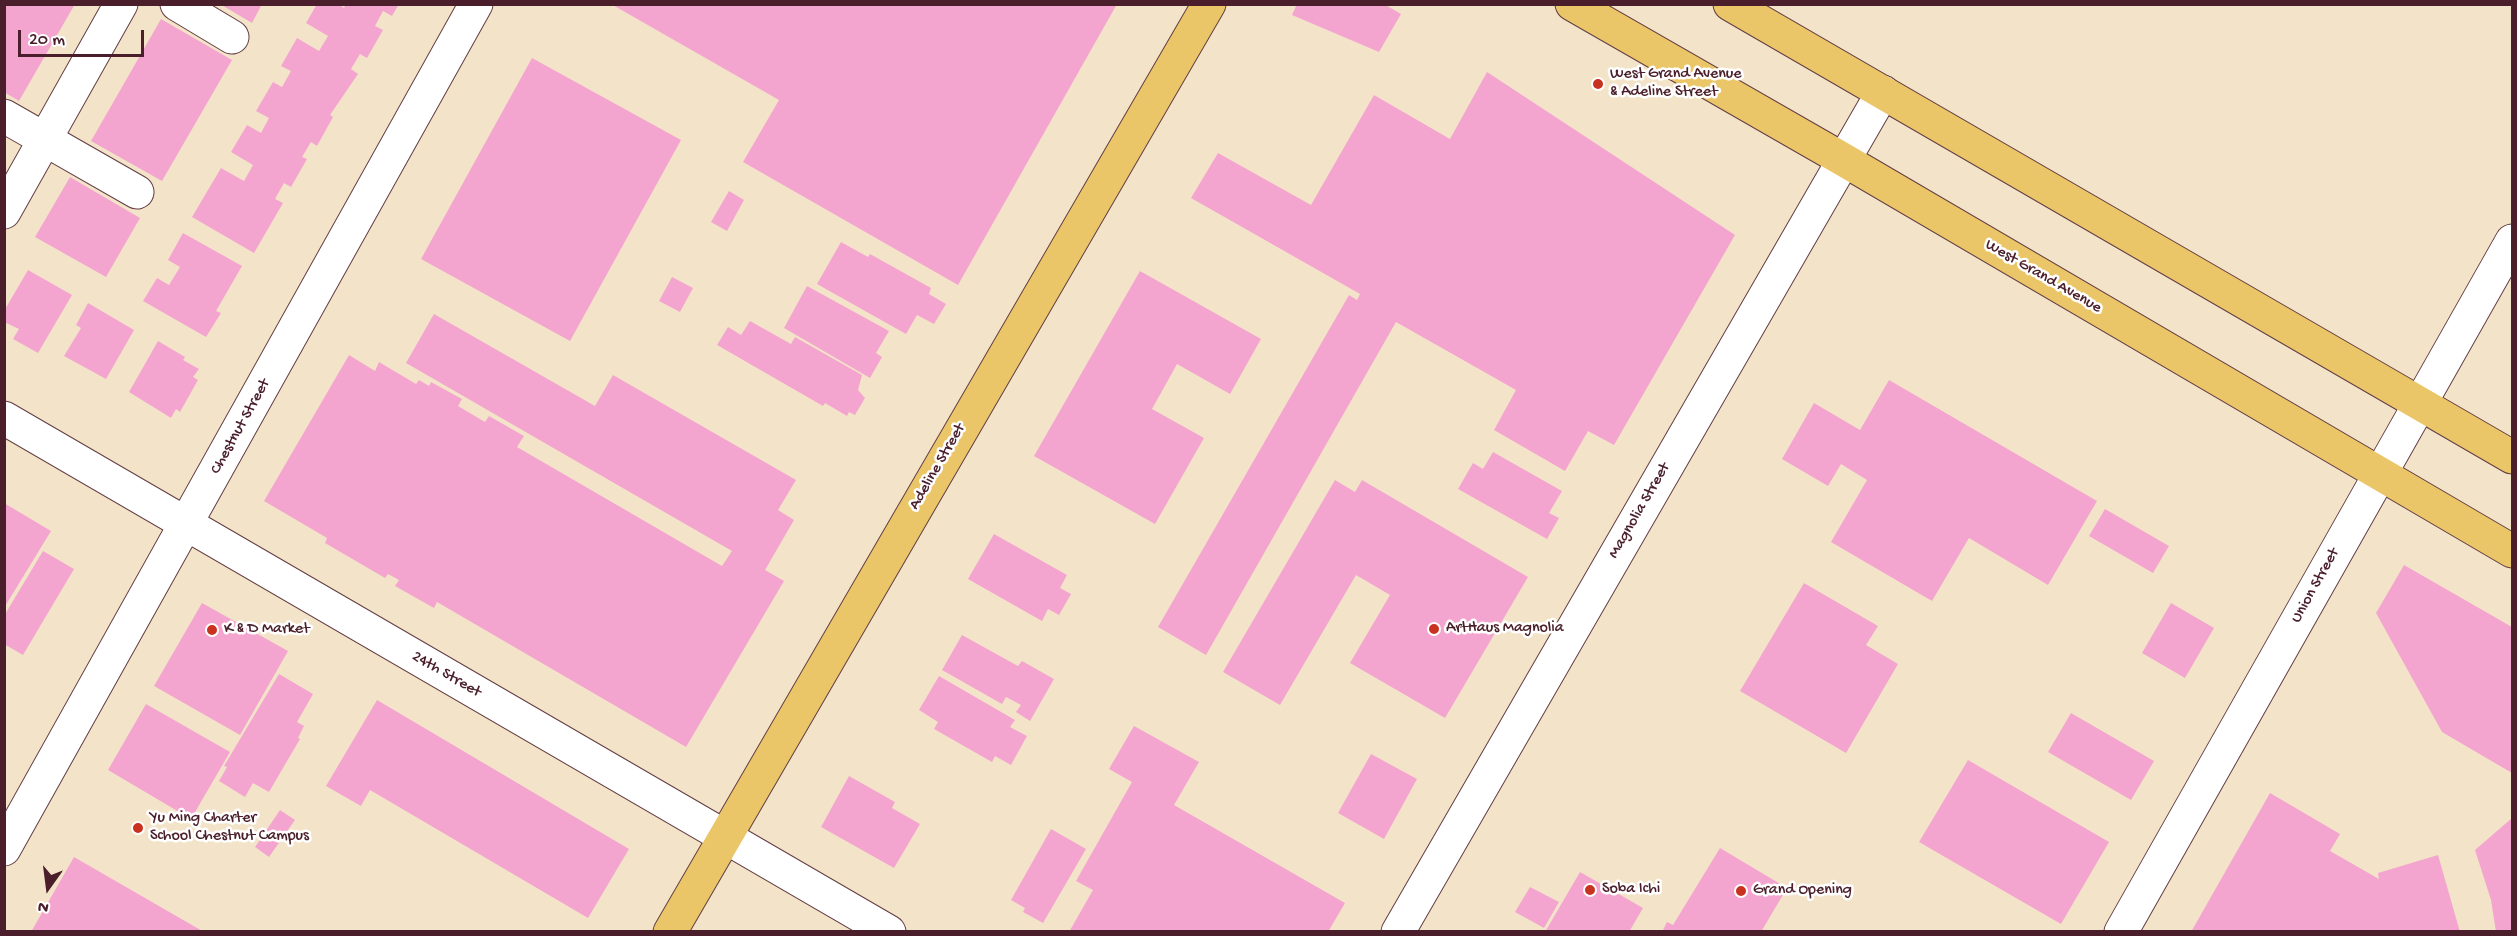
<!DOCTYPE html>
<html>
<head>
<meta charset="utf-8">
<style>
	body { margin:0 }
	#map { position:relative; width:2517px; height:936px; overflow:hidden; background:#f3e4c9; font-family:"Gochi Hand",sans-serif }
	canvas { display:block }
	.frame { position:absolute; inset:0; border:6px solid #4a1f2b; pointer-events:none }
	.north { position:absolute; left:18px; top:858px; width:60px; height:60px; -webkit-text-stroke:4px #fff; paint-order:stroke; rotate:194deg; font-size:16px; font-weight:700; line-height:24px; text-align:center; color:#4a1f2b }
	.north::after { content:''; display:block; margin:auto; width:21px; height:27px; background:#4a1f2b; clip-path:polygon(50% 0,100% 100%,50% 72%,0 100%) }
	.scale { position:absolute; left:18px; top:30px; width:126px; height:27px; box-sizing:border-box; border:3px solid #4a1f2b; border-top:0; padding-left:8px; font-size:18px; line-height:21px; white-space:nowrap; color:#4a1f2b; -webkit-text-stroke:4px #fff; paint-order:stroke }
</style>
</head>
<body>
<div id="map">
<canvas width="2517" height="936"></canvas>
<div class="frame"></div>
<div class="north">N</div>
<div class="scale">20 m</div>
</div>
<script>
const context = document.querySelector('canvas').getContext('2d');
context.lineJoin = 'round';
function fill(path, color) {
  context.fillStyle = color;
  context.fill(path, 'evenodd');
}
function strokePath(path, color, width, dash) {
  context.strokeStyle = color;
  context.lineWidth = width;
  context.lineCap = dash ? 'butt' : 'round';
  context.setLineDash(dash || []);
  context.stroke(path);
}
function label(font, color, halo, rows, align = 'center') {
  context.font = font + ' "Gochi Hand",sans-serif';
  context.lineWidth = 5;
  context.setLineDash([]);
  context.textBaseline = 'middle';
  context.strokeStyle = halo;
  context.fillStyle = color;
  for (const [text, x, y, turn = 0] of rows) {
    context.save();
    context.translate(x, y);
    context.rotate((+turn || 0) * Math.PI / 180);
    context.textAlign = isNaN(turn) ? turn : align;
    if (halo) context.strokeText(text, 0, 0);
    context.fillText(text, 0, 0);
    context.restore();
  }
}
fill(new Path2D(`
	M4,4H75L19,101L4,92Z
	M220,4H262L252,23Z
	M317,4H338L344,8L346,4H399L392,16L383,11L375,26L383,30L367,58L360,54L351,69L358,74L330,115L333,117L317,146L311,142L302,157L307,159L291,187L284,183L275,199L283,203L254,253L192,217L221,168L244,181L253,165L231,152L247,125L261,133L269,118L256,111L273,82L282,87L291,71L281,66L297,38L319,51L328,36L306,23Z
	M611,4H1117L958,285L743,162L779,100Z
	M1297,4H1384L1401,14L1379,52L1292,15Z
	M161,19L232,60L162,181L91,141Z
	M532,58L681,140L570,341L421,259Z
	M1487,72L1735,235L1614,445L1588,431L1565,471L1494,430L1516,390L1396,322L1206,655L1158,627L1349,295L1357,300L1360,294L1191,198L1218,153L1311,205L1374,95L1450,139Z
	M70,177L140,218L106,277L35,237Z
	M729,191L744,200L727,231L711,222Z
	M183,233L242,266L216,311L221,313L206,337L143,301L157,278L169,285L180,267L168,260Z
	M841,242L868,257L870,254L931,288L929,294L946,304L934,324L917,315L906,334L817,284Z
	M28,270L72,295L38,353L13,339L19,329L4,322V311Z
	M1140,271L1261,339L1230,394L1177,364L1152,409L1204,438L1155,524L1034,456Z
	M672,277L693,288L680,312L659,301Z
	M807,286L889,331L876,353L882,357L870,378L784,328Z
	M88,303L134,330L106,379L64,356L81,328L76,325Z
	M434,314L595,406L613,375L796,480L778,510L794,520L765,570L784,581L686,747L437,602L434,608L395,586L399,580L388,574L385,578L325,543L327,538L264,501L349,355L375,371L379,362L416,384L419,380L429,386L431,382L462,399L458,406L485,422L489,416L524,436L517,447L722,566L732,551L406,363Z
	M750,321L791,344L795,337L862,375L858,390L865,398L855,415L849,412L847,416L825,403L823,406L717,345L728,327L741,335Z
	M158,341L185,357L183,360L199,369L193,377L198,380L180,412L176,409L171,418L129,392Z
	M1889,380L2097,501L2048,585L1969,538L1932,601L1831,542L1867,480L1841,464L1828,486L1782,459L1814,403L1860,430Z
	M1493,452L1562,491L1549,513L1559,518L1547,539L1458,489L1473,463L1483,469Z
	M1335,480L1355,492L1362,480L1528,577L1445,718L1350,663L1390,595L1356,575L1280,705L1223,672Z
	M4,503L51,531L4,608Z
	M2105,509L2169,546L2153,573L2089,536Z
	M994,534L1067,575L1060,588L1071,594L1059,615L1048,609L1042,621L968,579Z
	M43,551L74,569L23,655L4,644V616Z
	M2404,565L2512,627V773L2442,732L2376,613Z
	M1804,583L1878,626L1866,645L1898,664L1846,753L1740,691Z
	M202,603L288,651L240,735L154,686Z
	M2171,603L2214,628L2185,678L2142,653Z
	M962,635L1018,666L1022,661L1054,679L1030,721L1016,712L1021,705L1006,697L1002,704L942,670Z
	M279,674L313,694L297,722L304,726L298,738L300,739L269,792L253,783L245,797L219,781L227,767L224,766Z
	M939,676L1015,720L1010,727L1027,736L1011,765L995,756L992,762L934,729L938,722L919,710Z
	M377,700L629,849L588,918L370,790L361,806L326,786Z
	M146,704L230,752L191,819L108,770Z
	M2071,713L2154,761L2131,800L2048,752Z
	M1134,726L1199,762L1174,805L1345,903L1328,932H1069L1093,890L1076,881L1132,782L1109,769Z
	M1371,754L1417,779L1384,839L1338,813Z
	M1968,760L2109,842L2061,924L1919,842Z
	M849,776L895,802L892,808L920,824L894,868L821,827Z
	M2270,793L2340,834L2330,851L2379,879L2378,873L2438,855L2460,932H2191Z
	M280,810L295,820L269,857L255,847Z
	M2512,818V932H2496L2491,900L2475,850Z
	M1051,829L1086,849L1043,923L1023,912L1025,908L1011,900Z
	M1720,848L1787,888L1761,932H1662L1667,922L1673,925Z
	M74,857L204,932H31Z
	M1580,872L1643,908L1629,932H1545Z
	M1530,887L1559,902L1544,928L1515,912Z`), '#f4a5cf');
const minor = new Path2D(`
	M177,4L232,37
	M4,116L137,192
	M4,212L121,4
	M4,418L889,932
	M4,849L476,4
	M1398,932L1883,92
	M2121,932L2512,241`);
const major = new Path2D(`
	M1572,4L1844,160L2512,551
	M1730,4L2512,457
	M670,932L1209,4`);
strokePath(minor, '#633d43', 35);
strokePath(major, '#633d43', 35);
strokePath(minor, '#fff', 33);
strokePath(major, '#ebc669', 33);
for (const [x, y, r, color] of [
	[1598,84,6,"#c8321e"],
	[1434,629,6,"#c8321e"],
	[212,630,6,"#c8321e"],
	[138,828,6,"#c8321e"],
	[1590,890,6,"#c8321e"],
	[1741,891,6,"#c8321e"]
]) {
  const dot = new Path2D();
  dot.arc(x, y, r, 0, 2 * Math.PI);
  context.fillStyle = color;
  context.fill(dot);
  strokePath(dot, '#fff', 2);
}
label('16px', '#4a1f2b', '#fff', [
	["West Grand Avenue",1610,75],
	["& Adeline Street",1610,93],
	["ArtHaus Magnolia",1446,629],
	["K & D Market",224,630],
	["Yu Ming Charter",150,819],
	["School Chestnut Campus",150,837],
	["Soba Ichi",1602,890],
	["Grand Opening",1753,891]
], 'left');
label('16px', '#4a1f2b', '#fff', [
	["West Grand Avenue",2043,277,30],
	["Chestnut Street",241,427,-61],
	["Adeline Street",938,467,-60],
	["Magnolia Street",1640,511,-60],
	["Union Street",2316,586,-61],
	["24th Street",446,675,30]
]);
</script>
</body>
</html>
